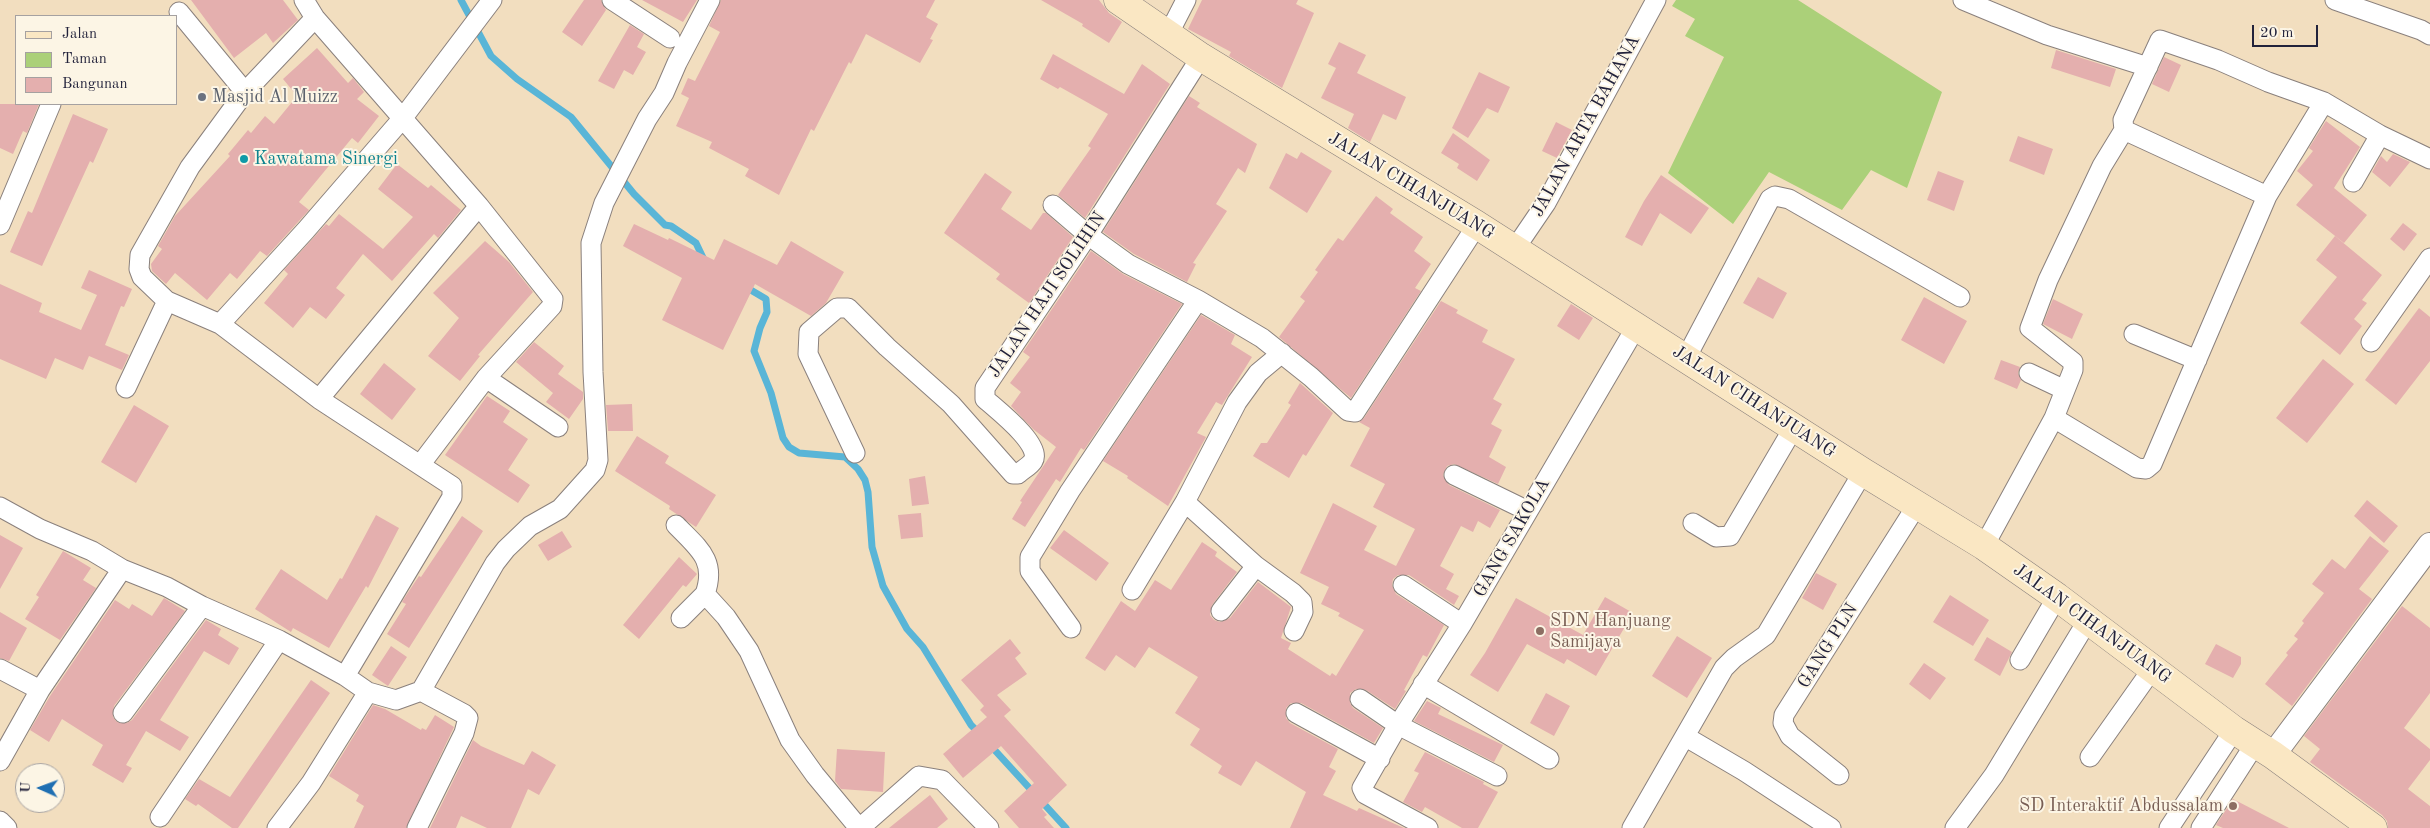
<!DOCTYPE html>
<html>
<head>
<meta charset="utf-8">
<style>
	body { margin:0 }
	#map { position:relative; width:2430px; height:828px; overflow:hidden; background:#f2debf; font-family:"Old Standard TT",serif }
	canvas { display:block }
	.legend { position:absolute; left:15px; top:15px; width:162px; height:90px; box-sizing:border-box; background:#fcf5e5; border:1px solid #a5a1a1; margin:0; padding:6px 9px; list-style:none; font-size:15px; color:#22223b }
	.legend li { display:flex; align-items:center; gap:10px; height:25px }
	.legend b { width:25px; border:1px solid #a5a1a1 }
	.north { position:absolute; left:15px; top:763px; width:50px; height:50px; box-sizing:border-box; background:#fcf5e5; border:1px solid #a5a1a1; border-radius:50%; rotate:272deg; font-size:14px; font-weight:700; line-height:20px; text-align:center; color:#22223b }
	.north::after { content:''; display:block; margin:auto; width:18px; height:22px; background:#1f6fb2; clip-path:polygon(50% 0,100% 100%,50% 72%,0 100%) }
	.scale { position:absolute; left:2252px; top:25px; width:66px; height:22px; box-sizing:border-box; border:2px solid #22223b; border-top:0; padding-left:6px; font-size:15px; line-height:18px; white-space:nowrap; color:#22223b; -webkit-text-stroke:4px #fcf5e5; paint-order:stroke }
</style>
</head>
<body>
<div id="map">
<canvas width="2430" height="828"></canvas>
<ul class="legend">
<li><b style="height:6px;background:#fae7c3"></b>Jalan</li>
<li><b style="height:14px;background:#abd079"></b>Taman</li>
<li><b style="height:14px;background:#e4afae"></b>Bangunan</li>
</ul>
<div class="north">U</div>
<div class="scale">20 m</div>
</div>
<script>
const context = document.querySelector('canvas').getContext('2d');
context.lineJoin = 'round';
function fill(path, color) {
  context.fillStyle = color;
  context.fill(path, 'evenodd');
}
function strokePath(path, color, width, dash) {
  context.strokeStyle = color;
  context.lineWidth = width;
  context.lineCap = dash ? 'butt' : 'round';
  context.setLineDash(dash || []);
  context.stroke(path);
}
function label(font, color, halo, rows, align = 'center') {
  context.font = font + ' "Old Standard TT",serif';
  context.lineWidth = 4;
  context.setLineDash([]);
  context.textBaseline = 'middle';
  context.strokeStyle = halo;
  context.fillStyle = color;
  for (const [text, x, y, turn = 0] of rows) {
    context.save();
    context.translate(x, y);
    context.rotate((+turn || 0) * Math.PI / 180);
    context.textAlign = isNaN(turn) ? turn : align;
    if (halo) context.strokeText(text, 0, 0);
    context.fillText(text, 0, 0);
    context.restore();
  }
}
fill(new Path2D(`
	M1676,0H1798L1942,92L1907,188L1871,170L1842,210L1769,172L1733,224L1668,173L1724,57L1685,36L1695,19L1672,6Z`), '#abd079');
strokePath(new Path2D(`
	M461,0L491,56L517,79L571,117L634,194L665,225L671,226L696,243L705,262
	M744,286L766,299L767,312L760,328L754,351L771,393L783,438L789,447L799,453L845,457L858,469L865,480L868,492L872,547L883,586L907,629L923,647L971,725L979,733
	M990,745L1066,828`), '#59b5d7', 7);
fill(new Path2D(`
	M191,0H283L298,20L273,43L266,33L234,58Z
	M584,0H601L606,10L582,46L562,32Z
	M642,0H697L683,22Z
	M721,0H935L926,17L938,24L930,39L933,40L920,63L866,34L851,64L849,62L814,131L811,129L779,195L745,176L749,169L709,148L712,142L676,126L689,98L681,94L688,78L695,81L720,32L709,26Z
	M1041,0H1099L1109,13L1122,22L1109,43L1082,26L1083,24Z
	M1202,0H1298L1296,4L1314,13L1282,88L1229,56L1231,52L1188,29Z
	M630,25L644,34L637,47L646,52L633,75L624,70L614,89L598,81Z
	M1339,42L1366,55L1357,73L1406,97L1396,120L1383,114L1370,142L1348,128L1354,114L1321,98L1336,68L1328,64Z
	M317,48L348,83L353,78L364,92L357,99L379,116L358,143L352,138L299,202L309,210L267,256L260,251L237,279L230,273L207,300L175,273L166,284L152,271L151,264L162,249L158,246L175,216L230,156L228,154L248,130L251,133L265,116L274,124L297,96L283,79Z
	M2056,50L2116,69L2110,87L2051,68Z
	M1053,54L1124,94L1142,64L1170,84L1085,218L1058,195L1091,148L1088,146L1108,114L1060,87L1058,89L1040,79Z
	M2164,57L2181,65L2169,92L2152,84Z
	M1479,72L1510,87L1498,113L1487,108L1468,138L1452,128Z
	M1189,96L1200,103L1197,107L1257,144L1245,173L1238,168L1216,204L1227,211L1193,263L1196,264L1187,282L1134,254L1103,232Z
	M0,104H39L27,133L23,131L13,154L0,148Z
	M73,114L108,129L93,163L90,161L42,266L10,252L28,211L32,213Z
	M2326,121L2360,147L2334,188L2367,215L2344,243L2296,205L2313,185L2297,171L2313,151L2309,148Z
	M1556,122L1572,130L1557,158L1542,151Z
	M1453,133L1490,160L1477,181L1457,168L1459,164L1441,153Z
	M2018,136L2053,149L2044,175L2009,161Z
	M1301,152L1332,171L1307,213L1269,188L1286,153L1297,159Z
	M2393,154L2410,162L2390,187L2372,172L2381,156L2387,162Z
	M397,164L428,188L431,185L461,210L438,238L434,234L392,281L363,254L336,288L345,295L326,319L310,307L293,328L264,303L288,274L284,270L326,224L329,226L339,214L383,249L413,217L378,189Z
	M1938,171L1964,181L1954,211L1927,200Z
	M985,173L1012,192L1001,209L1031,230L1043,213H1046L1073,237L1029,303L996,279L1000,274L944,233Z
	M1661,175L1709,208L1691,234L1660,213L1642,246L1625,237L1644,201Z
	M1376,196L1393,209L1390,213L1423,237L1414,251L1431,264L1415,288L1421,291L1351,398L1279,337L1305,301L1300,297L1318,272L1315,270L1338,238L1343,241Z
	M2403,223L2417,234L2404,251L2390,239Z
	M634,224L668,240L669,238L714,260L724,239L777,265L791,241L844,272L826,303L811,316L755,284L723,350L662,320L682,278L623,246Z
	M2335,236L2382,275L2362,300L2367,303L2354,319L2362,326L2340,355L2300,323L2337,277L2316,260Z
	M485,241L509,262L533,292L478,355L480,356L460,381L428,356L459,318L433,293Z
	M1091,251L1123,274L1182,304L1084,450L1081,448L1060,482L1056,479L1025,527L1012,519L1022,502L1020,501L1056,447L1033,429L1011,406L1021,392L1010,383L1030,357L1023,352Z
	M89,270L132,289L124,307L121,306L105,345L129,355L122,370L89,356L83,370L55,358L46,379L0,359V284L42,303L39,312L81,330L97,295L81,288Z
	M1758,277L1787,293L1773,319L1743,303Z
	M1924,297L1967,321L1944,364L1901,340Z
	M2053,299L2083,314L2072,339L2043,324Z
	M1441,301L1458,310L1456,313L1488,330L1482,342L1515,359L1493,399L1502,404L1491,424L1502,430L1489,457L1506,467L1498,484L1454,464L1447,466L1443,475L1449,485L1500,510L1490,528L1478,521L1473,532L1461,526L1440,566L1454,574L1446,589L1459,596L1454,605L1409,575H1398L1393,579L1392,585L1396,594L1444,625L1427,657L1423,655L1404,690L1406,691L1395,709L1366,690L1356,689L1350,693V703L1353,708L1383,728L1374,743L1301,703H1291L1286,708V718L1290,723L1338,749L1329,767L1336,771L1323,795L1357,811L1359,808L1404,828H1290L1306,792L1256,761L1241,786L1218,773L1222,766L1190,745L1200,729L1175,713L1198,677L1149,647L1135,668L1116,655L1105,671L1085,658L1121,601L1135,611L1155,580L1171,590L1202,542L1217,552L1215,556L1237,572L1212,605L1210,615L1214,620L1220,622L1230,618L1258,582L1291,607L1281,638L1291,643L1288,649L1330,676L1332,673L1336,676L1364,630L1338,616L1340,613L1321,604L1329,587L1300,573L1333,503L1377,526L1364,550L1396,566L1415,529L1373,507L1385,484L1350,466L1370,428L1359,422L1364,418Z
	M1571,304L1593,318L1579,340L1557,326Z
	M2419,308L2430,317V361L2396,405L2365,380Z
	M1201,315L1235,335L1231,344L1252,357L1222,405L1216,402L1197,433L1206,437L1168,506L1127,478L1128,476L1103,461Z
	M534,342L564,366L558,374L583,392V399L569,419L546,402L553,393L516,362Z
	M2323,359L2354,384L2307,443L2276,418Z
	M2001,360L2020,367L2018,373L2021,380L2017,389L1994,379Z
	M384,363L416,389L392,420L360,394Z
	M1300,383L1333,413L1306,456L1303,454L1289,478L1253,456L1261,443H1267L1291,405L1288,403Z
	M487,396L510,411L503,422L528,439L508,470L530,485L518,503L445,455Z
	M632,404L633,431H608L606,405Z
	M134,405L169,426L136,483L101,462Z
	M637,436L669,456L665,463L716,495L696,527L669,509L670,506L615,471Z
	M925,476L929,504L912,506L909,479Z
	M2367,500L2398,526L2384,543L2354,516Z
	M921,513L923,537L901,539L898,515Z
	M376,515L399,528L368,588L366,586L329,648L293,628L291,632L255,609L281,569L327,600L340,578L342,579Z
	M462,516L483,531L409,648L387,634L406,604L402,602L407,594L419,576L421,577Z
	M1064,530L1109,563L1096,581L1050,548Z
	M562,531L572,547L548,561L538,545Z
	M0,535L23,548L0,589Z
	M2370,536L2389,551L2359,589L2372,599L2292,706L2265,684L2288,655L2286,653L2298,639L2294,636L2304,623L2302,621L2324,593L2312,584L2332,559L2345,569Z
	M63,551L91,568L83,580L96,588L60,640L25,619L39,597L36,595Z
	M679,557L697,574L686,587L683,585L639,639L623,625Z
	M1816,573L1837,584L1823,610L1802,598Z
	M1950,595L1989,620L1973,646L1933,622Z
	M1605,597L1633,613L1596,676L1567,659L1564,664L1527,644L1498,692L1470,675L1485,653L1516,598L1583,635Z
	M164,598L185,611L114,706L113,717L117,722L127,723L132,720L206,620L221,629L218,635L239,648L229,665L204,651L160,720L189,737L180,751L146,731L126,765L132,768L123,783L92,765L103,745L62,719L49,742L30,730L50,696L115,600L129,609L132,604L152,616Z
	M2402,606L2430,628V693L2404,728L2430,749V760L2408,789L2430,806V828H2388L2387,821L2382,815L2310,762L2320,749L2304,736Z
	M0,612L27,628L9,661L0,658Z
	M1677,636L1712,658L1687,698L1652,676Z
	M1987,637L2012,652L2000,676L1974,660Z
	M1010,639L1021,653L1015,658L1027,674L997,695L1011,710L1004,716L1067,785L1042,809L1047,815L1044,817L1054,828H1019L1004,811L1034,783L1001,746L963,778L943,754L987,717L980,710L984,706L961,680Z
	M2216,644L2241,657V664L2233,678L2205,664Z
	M391,646L407,657L388,686L372,675Z
	M1924,663L1946,678L1930,700L1909,684Z
	M311,680L330,693L238,828H232L198,804L196,806L185,799L199,779L230,797Z
	M1546,693L1570,706L1554,736L1530,723Z
	M1427,701L1441,708L1438,714L1503,745L1494,762L1414,721Z
	M373,705L385,709L421,730L422,728L426,730L435,715L454,727L406,828H354L364,806L356,801L359,795L329,776Z
	M473,740L481,746L524,765L532,751L556,765L539,795L528,789L511,828H487L461,816L456,828H430Z
	M837,749L885,752L883,792L841,789L835,781Z
	M1425,752L1484,782L1483,784L1498,792L1478,828H1462L1425,807L1422,812L1403,802L1419,773L1414,771Z
	M930,795L948,819L937,828H889Z
	M2233,799L2289,828H2223L2216,825Z`), '#e4afae');
const minor = new Path2D(`
	M304,0L315,18L479,206L553,299L552,306L486,378L420,465
	M612,0L670,38
	M1963,0L2047,35L2148,67
	M2335,0L2421,30L2430,35
	M179,12L245,92
	M315,18L245,92L190,167L140,255L139,269L142,277L167,301L220,324L319,399L452,486V497L345,676
	M1168,35L1186,0
	M2353,182L2380,135
	M2267,196L2324,102
	M1053,205L1088,235L1128,264L1198,300L1070,491L1030,557V571L1071,628
	M0,225L51,104
	M1514,250L1546,203L1656,0
	M1198,300L1262,338L1311,377L1348,411L1355,412L1477,225
	M220,324L306,230L402,119L492,0
	M2134,334L2197,360
	M2371,342L2430,258
	M1686,358L1770,199L1775,196L1789,199L1960,297
	M2029,373L2065,390
	M486,378L558,427
	M126,388L167,301
	M319,399L479,206
	M2054,418L2073,370V362L2030,328L2048,280L2102,166L2124,130L2123,120L2160,40L2218,60L2268,82L2324,102L2380,135L2430,159
	M855,453L808,354L809,332L837,308H848L887,347L951,404L1013,474H1018C1022,470 1030,466 1033,461C1043,445 996,409 985,399V388L1088,235L1201,57
	M1454,475L1528,511
	M1185,502L1256,566L1293,593L1302,602L1303,612L1294,631
	M0,507L40,529L92,551L122,569L167,587L202,606L279,640L345,676L368,692L311,783L277,828
	M1693,523L1716,537L1730,536L1794,427
	M676,525C698,548 717,560 705,594L726,617L749,651L790,740L815,775L859,828
	M1984,546L2054,418L2137,468L2146,469L2152,464L2267,196L2124,130
	M1403,585L1462,624
	M1132,590L1185,502L1237,402L1258,373L1282,353
	M1221,611L1256,566
	M681,618L705,594
	M2020,660L2057,597
	M0,669L40,690
	M1423,684L1549,759
	M421,691L495,563L506,549L530,526L560,509L595,470L598,460L593,372L591,243L604,203L647,119L664,93L677,63L710,0
	M368,692L396,700L421,691L464,714L468,718L464,733L417,828
	M1360,699L1398,725L1497,776
	M123,713L202,606
	M1296,713L1380,759
	M1686,737L1744,771L1831,828
	M2090,757L2153,668
	M0,761L40,690L122,569
	M1839,775L1790,736L1783,723L1784,715L1917,505
	M160,817L279,640
	M0,821L7,828
	M860,828L919,776L942,780L989,828
	M1428,828L1365,794L1362,788L1398,725L1462,624L1636,327
	M1632,828L1724,668L1734,658L1766,635L1863,472
	M1955,828L1994,775L2088,620
	M2169,828L2234,730
	M2201,828L2255,744`);
const tertiary = new Path2D(`
	M2273,755L2430,545`);
const secondary = new Path2D(`
	M1118,0L1201,57L1477,225L1863,472L1984,546L2057,597L2234,730L2273,755L2373,828`);
strokePath(minor, '#8a807d', 21);
strokePath(tertiary, '#8a807d', 26);
strokePath(secondary, '#8a807d', 29);
strokePath(minor, '#fff', 19);
strokePath(tertiary, '#fff', 24);
strokePath(secondary, '#fae7c3', 28);
for (const [x, y, r, color] of [
	[202,97,5,"#6b7280"],
	[244,159,5,"#0f9aa8"],
	[1540,631,5,"#8d6e63"],
	[2233,806,5,"#8d6e63"]
]) {
  const dot = new Path2D();
  dot.arc(x, y, r, 0, 2 * Math.PI);
  context.fillStyle = color;
  context.fill(dot);
  strokePath(dot, '#fcf5e5', 2);
}
label('18px', '#5b616d', '#fcf5e5', [
	["Masjid Al Muizz",212,97]
], 'left');
label('18px', '#22223b', '#fcf5e5', [
	["JALAN ARTA BAHANA",1586,126,-61],
	["JALAN CIHANJUANG",1411,186,31],
	["JALAN HAJI SOLIHIN",1047,295,-56],
	["JALAN CIHANJUANG",1754,402,33],
	["GANG SAKOLA",1512,538,-60],
	["JALAN CIHANJUANG",2092,624,36],
	["GANG PLN",1828,646,-58]
]);
label('18px', '#0d838f', '#fcf5e5', [
	["Kawatama Sinergi",254,159]
], 'left');
label('18px', '#785e54', '#fcf5e5', [
	["SDN Hanjuang",1550,621],
	["Samijaya",1550,642],
	["SD Interaktif Abdussalam",2223,806,"right"]
], 'left');
</script>
</body>
</html>
